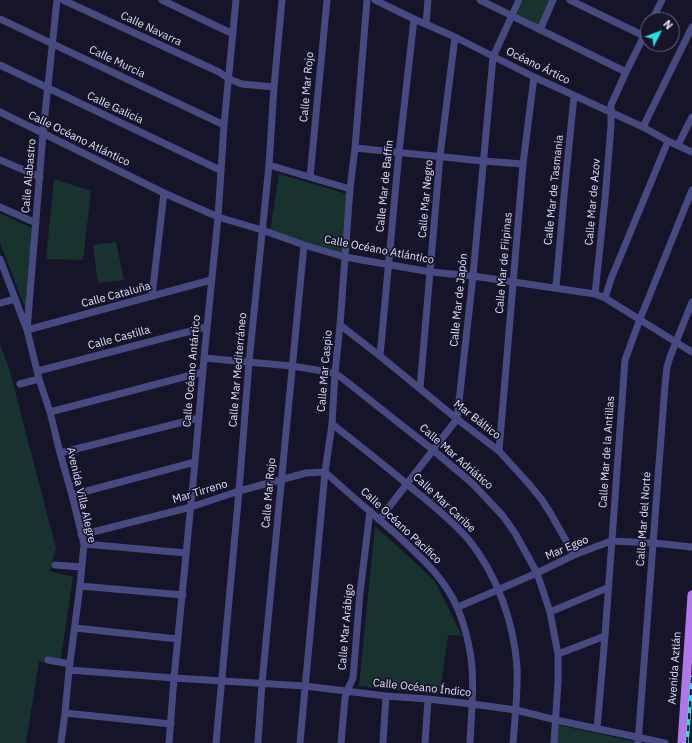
<!DOCTYPE html>
<html>
<head>
<meta charset="utf-8">
<style>
	body { margin:0 }
	#map { position:relative; width:692px; height:743px; overflow:hidden; background:#161429; font-family:"IBM Plex Sans",sans-serif }
	canvas { display:block }
	.north { position:absolute; left:640px; top:12px; width:40px; height:40px; box-sizing:border-box; background:#161429; border:1px solid #67667d; border-radius:50%; rotate:48deg; font-size:11px; font-weight:700; line-height:16px; text-align:center; color:#e0e0fb }
	.north::after { content:''; display:block; margin:auto; width:14px; height:18px; background:#26e1df; clip-path:polygon(50% 0,100% 100%,50% 72%,0 100%) }
</style>
</head>
<body>
<div id="map">
<canvas width="692" height="743"></canvas>
<div class="north">N</div>
</div>
<script>
const context = document.querySelector('canvas').getContext('2d');
context.lineJoin = 'round';
function fill(path, color) {
  context.fillStyle = color;
  context.fill(path, 'evenodd');
}
function strokePath(path, color, width, dash) {
  context.strokeStyle = color;
  context.lineWidth = width;
  context.lineCap = dash ? 'butt' : 'round';
  context.setLineDash(dash || []);
  context.stroke(path);
}
function label(font, color, halo, rows, align = 'center') {
  context.font = font + ' "IBM Plex Sans",sans-serif';
  context.lineWidth = 3.5;
  context.setLineDash([]);
  context.textBaseline = 'middle';
  context.strokeStyle = halo;
  context.fillStyle = color;
  for (const [text, x, y, turn = 0] of rows) {
    context.save();
    context.translate(x, y);
    context.rotate((+turn || 0) * Math.PI / 180);
    context.textAlign = isNaN(turn) ? turn : align;
    if (halo) context.strokeText(text, 0, 0);
    context.fillText(text, 0, 0);
    context.restore();
  }
}
fill(new Path2D(`
	M523,0H552L540,26L517,15Z
	M279,174L347,194L343,253L270,232Z
	M54,179L91,191L83,260L46,259Z
	M0,213L34,229L27,313L0,243Z
	M116,242L124,280L98,283L93,245Z
	M0,344L9,368L56,548L50,571L73,577L60,664L39,661L26,743H0Z
	M375,526L435,581L462,636L448,635L440,695L359,686Z
	M558,725L636,742V743H557Z`), '#18322e');
strokePath(new Path2D(`
	M57,0L43,133L27,330L211,280
	M63,0L219,72L229,79L242,84L274,87
	M162,0L233,34
	M375,0L414,19L455,37L534,77L643,127L668,141L692,152
	M480,0L626,72
	M570,0L644,36
	M0,19L224,125
	M652,20L662,0
	M426,24L428,0
	M540,30L553,0
	M0,65L220,170
	M0,112L164,193L218,217L262,230L304,245L345,257L431,272L473,276L595,294L605,298L692,352
	M643,127L692,27
	M678,145L692,117
	M355,148L483,161L523,164
	M0,160L40,177
	M269,165L350,189
	M310,177L327,0
	M0,207L36,223
	M0,259L27,330L39,379L50,412L60,453L72,495L84,544L80,586L69,670L65,713L61,743
	M556,287L564,196L574,96
	M595,294L605,199L611,126V105L626,72L648,28
	M152,296L164,193
	M605,298L611,279L668,141
	M0,303L15,299
	M340,325L380,356L457,419L499,451L529,484L542,500L551,514L574,555
	M380,356L399,152L414,19
	M204,358L292,366L335,373L342,378L433,450L473,484L503,516L515,533L537,573L550,612L558,654V681L554,743
	M38,371L206,327
	M20,384L39,379
	M420,388L440,156L455,37
	M50,412L203,372
	M332,424C359,445 387,467 414,490C433,505 452,521 468,539C497,574 514,623 517,667C518,692 515,718 513,743
	M499,451L523,164L534,77
	M60,453L199,418
	M72,495L195,462
	M379,520L457,419L473,276L493,57L519,0
	M81,535L191,507L239,491L306,473L325,472C348,493 372,513 396,534C415,552 435,569 449,592C462,612 470,644 472,667C474,692 471,718 470,743
	M84,544L186,553
	M55,565L81,567
	M80,586L183,595
	M458,607L537,573L574,555L611,541L654,543L692,547
	M550,612L607,588
	M75,628L178,639
	M558,654L605,636
	M48,660L70,664
	M69,670L174,678L305,686L386,696L428,699L472,704L516,710L556,720L665,743
	M65,713L171,724
	M597,729L605,636L625,360L640,319L692,190
	M169,743L174,678L195,462L204,358L218,217L224,125L236,0
	M216,743L239,491L249,362L269,165L274,87L282,0
	M258,743L262,683L304,245
	M300,743L325,472L332,424L335,373L340,325L350,189L355,148L367,0
	M341,743L345,698L347,691L353,678L360,593L370,511
	M383,743L386,696
	M425,743L428,699
	M638,743L665,385L667,367L670,357L692,302`), '#464a81', 7);
strokePath(new Path2D(`
	M682,743L692,595`), '#b276ec', 9);
const rail = new Path2D(`
	M687,743L692,677`);
strokePath(rail, '#26e1df', 3.5);
strokePath(rail, '#161429', 2, [6]);
label('11px', '#e0e0fb', '#161429', [
	["Calle Navarra",151,29,25],
	["Calle Murcia",117,62,25],
	["Océano Ártico",538,66,26],
	["Calle Mar Rojo",307,87,-85],
	["Calle Galicia",115,108,25],
	["Calle Océano Atlántico",79,139,26],
	["Calle Alabastro",29,176,-85],
	["Calle Mar de Baffin",385,186,-84],
	["Calle Mar de Tasmania",554,190,-84],
	["Calle Mar Negro",426,199,-85],
	["Calle Mar de Azov",593,202,-85],
	["Calle Océano Atlántico",379,250,11],
	["Calle Mar de Fiipinas",504,263,-85],
	["Calle Cataluña",116,295,-15],
	["Calle Mar de Japón",459,300,-84],
	["Calle Castilla",119,338,-15],
	["Calle Mar Mediterráneo",238,370,-85],
	["Calle Océano Antártico",192,371,-85],
	["Calle Mar Caspio",325,371,-85],
	["Mar Báltico",477,420,38],
	["Calle Mar de la Antillas",607,452,-86],
	["Calle Mar Adriático",456,457,41],
	["Mar Tirreno",200,492,-17],
	["Calle Mar Rojo",269,493,-85],
	["Avenida Villa Alegre",81,495,77],
	["Calle Mar Caribe",444,503,43],
	["Calle Mar del Norte",644,519,-86],
	["Calle Océano Pacífico",401,526,43],
	["Mar Egeo",567,548,-23],
	["Calle Mar Arábigo",346,627,-85],
	["Avenida Aztlán",675,668,-86],
	["Calle Océano Índico",422,688,6]
]);
</script>
</body>
</html>
